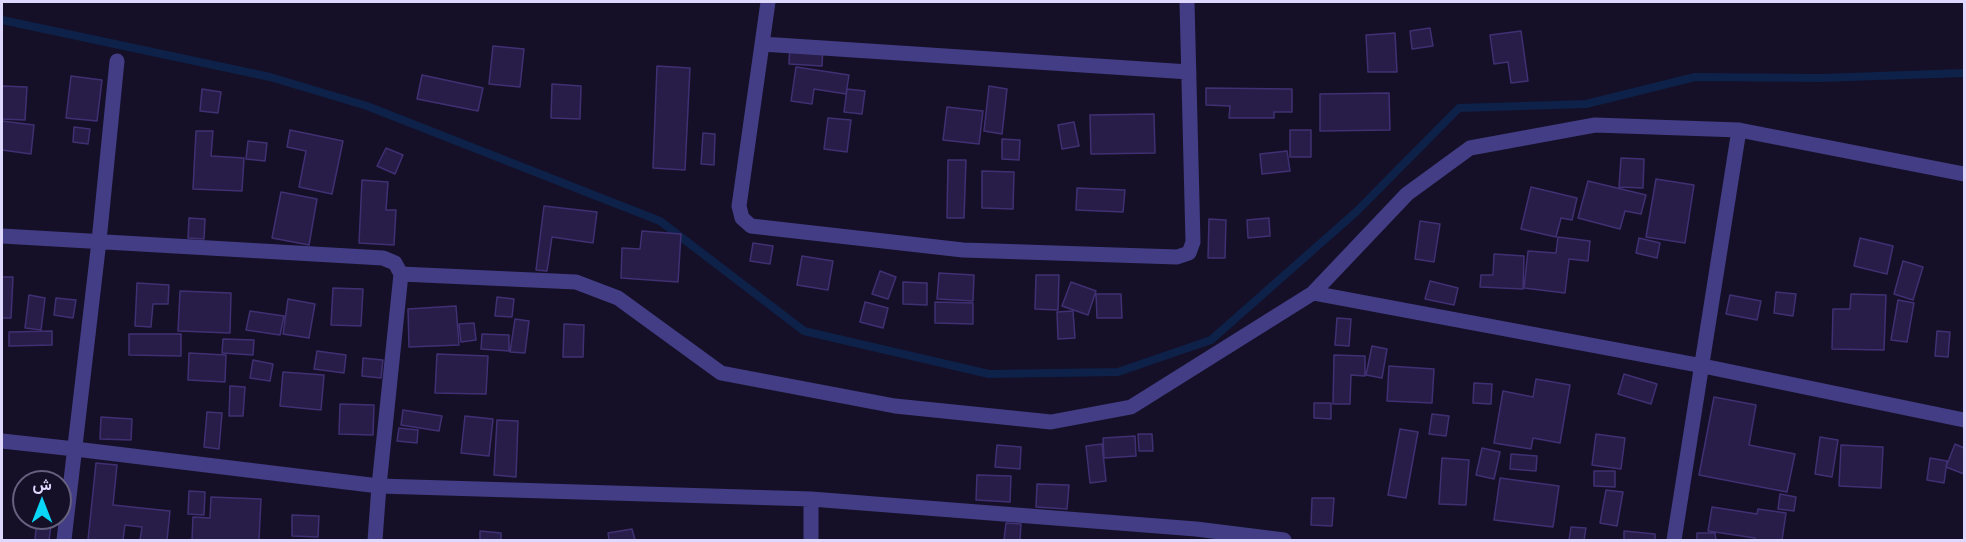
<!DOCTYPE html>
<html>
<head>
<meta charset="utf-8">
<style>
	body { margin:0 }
	#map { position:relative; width:1966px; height:542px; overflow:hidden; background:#151027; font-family:Mulish,Vazirmatn,sans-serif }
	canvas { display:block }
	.frame { position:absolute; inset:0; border:3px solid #ded8fe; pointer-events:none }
	.north { position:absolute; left:12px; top:470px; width:60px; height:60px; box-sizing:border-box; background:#151027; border:2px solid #65607d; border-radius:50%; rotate:0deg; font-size:16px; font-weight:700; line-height:24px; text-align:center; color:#ded8fe }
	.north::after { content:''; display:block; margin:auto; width:21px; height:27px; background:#0ad7f8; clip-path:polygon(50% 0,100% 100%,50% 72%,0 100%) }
</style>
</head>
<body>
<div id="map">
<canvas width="1966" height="542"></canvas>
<div class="frame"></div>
<div class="north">ش</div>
</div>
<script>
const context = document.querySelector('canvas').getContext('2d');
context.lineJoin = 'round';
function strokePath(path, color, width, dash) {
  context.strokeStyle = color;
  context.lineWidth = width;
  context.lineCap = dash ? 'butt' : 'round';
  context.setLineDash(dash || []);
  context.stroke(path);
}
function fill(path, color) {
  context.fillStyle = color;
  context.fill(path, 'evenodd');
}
strokePath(new Path2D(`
	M2,20L270,77L367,106L660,221L804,331L989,374L1118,372L1211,340L1356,212L1459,108L1586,104L1695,77L1821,78L1964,73`), '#0e2149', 8);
const building = new Path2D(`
	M1430,28L1433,46L1412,49L1410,31Z
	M1521,31L1528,81L1511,83L1508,62L1494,64L1490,35Z
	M1395,33L1397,72H1368L1366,35Z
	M790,44L823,46L822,66L789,64Z
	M493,46L524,49L520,87L489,84Z
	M657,66L690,68L685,170L653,168Z
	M796,67L849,75L846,94L814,89L812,104L791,101Z
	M422,75L483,88L478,111L417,99Z
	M71,76L102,80L97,121L66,118Z
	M552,84L581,86L580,119L551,118Z
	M2,86L27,87L25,120L2,119Z
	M989,86L1007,89L1002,134L984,131Z
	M1206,88L1292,89V112H1274V118H1229L1230,106L1206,105Z
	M202,89L221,92L218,113L200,111Z
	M847,89L865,91L862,114L844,112Z
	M1389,93L1390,130L1320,131V94Z
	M947,107L983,111L979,144L943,140Z
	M1154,114L1155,153L1091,154L1090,115Z
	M828,118L851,120L847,152L824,149Z
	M2,121L34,125L31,154L2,150Z
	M1074,122L1079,146L1062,149L1058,125Z
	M74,127L90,129L88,144L73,142Z
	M290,130L343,141L332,194L299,187L306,151L287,147Z
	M1290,130H1311V157H1290Z
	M196,131H213L211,156L244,158L242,191L193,189Z
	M703,133L715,134L714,165L701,164Z
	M1002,139L1020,140L1019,160L1002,159Z
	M248,141L267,143L265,161L246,159Z
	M386,148L403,155L395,174L377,166Z
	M1287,151L1290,171L1262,174L1260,154Z
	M1621,158L1644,159L1643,188L1619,187Z
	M948,160H966L964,218H947Z
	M982,171L1014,172L1013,209L982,208Z
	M1656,179L1694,185L1685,243L1646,237Z
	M362,180L388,182L386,210H396L394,245L359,243Z
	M1588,181L1646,195L1641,214L1625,211L1620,229L1578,218Z
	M1531,187L1577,198L1572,220L1561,218L1556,237L1521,229Z
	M1077,188L1125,190L1123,212L1076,210Z
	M281,192L317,199L309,245L272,238Z
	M544,206L597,212L593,243L552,237L547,271L536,270Z
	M189,218L205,219L204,239L188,238Z
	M1269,218L1270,236L1248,238L1247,220Z
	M1209,219L1226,220L1225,258H1208Z
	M1420,221L1440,224L1434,262L1415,259Z
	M642,231L681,234L678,282L621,278L622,248L640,249Z
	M1558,237L1590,241L1588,261L1569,259L1565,293L1524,288L1528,251L1556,253Z
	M1639,238L1660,243L1657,258L1636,253Z
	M1860,238L1893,246L1887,274L1854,266Z
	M753,243L773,246L770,264L750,261Z
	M1494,254L1524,256L1523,289L1480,287L1481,275H1493Z
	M802,256L833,261L828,290L797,285Z
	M1903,261L1923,267L1913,300L1894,294Z
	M880,271L896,277L888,299L872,294Z
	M939,273L974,275L973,301L937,299Z
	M1036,275H1059L1058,310L1035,309Z
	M2,277H13L11,318H2Z
	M1430,281L1458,288L1454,305L1425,299Z
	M903,282L927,283V305L903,304Z
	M1071,282L1096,291L1088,315L1062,306Z
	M137,283L169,285L168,304H153L151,327L135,326Z
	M333,288L363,289L361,326L331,325Z
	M180,291L231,293L230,333L178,331Z
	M1776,292L1796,294L1793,316L1774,313Z
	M1096,294H1121L1122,318H1097Z
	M1851,294L1886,295L1884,350L1832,349L1833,309H1850Z
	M29,295L45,298L41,330L25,328Z
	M1730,295L1761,301L1757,320L1726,314Z
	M497,297L514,299L512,317L495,316Z
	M56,298L76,300L73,318L54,315Z
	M288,299L315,304L309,338L283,334Z
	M1898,300L1914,303L1907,342L1891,340Z
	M865,302L888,308L883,328L860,322Z
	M935,302L973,303V324L935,323Z
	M456,306L459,345L409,347L408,309Z
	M250,311L284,316L280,335L246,330Z
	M1073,311L1075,338L1058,339L1057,312Z
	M1337,318L1351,319L1349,346L1335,345Z
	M515,319L529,321L525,353L510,352Z
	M474,323L476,340L461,342L459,324Z
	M564,324L584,325L583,357H563Z
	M52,331V345L9,346V332Z
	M1937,331L1950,332L1948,357L1935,356Z
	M129,334H181V356L129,355Z
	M482,334L509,335V351L481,349Z
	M223,339L254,340L253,355L222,353Z
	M1372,346L1387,349L1382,378L1366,375Z
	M317,351L346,355L344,373L314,369Z
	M189,353L226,355L225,382L188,380Z
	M437,354L488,356L486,394L435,393Z
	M1334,355L1365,356V376L1351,375L1350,404H1333Z
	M363,358L383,360L381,378L362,376Z
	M253,360L273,364L270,381L250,378Z
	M1389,366L1434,369L1432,403L1387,401Z
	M283,372L324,375L321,410L280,406Z
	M1624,374L1657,384L1651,404L1618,394Z
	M1536,379L1570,385L1560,443L1533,438L1531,449L1494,443L1503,391L1533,397Z
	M1474,383L1492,384L1491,404L1473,403Z
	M230,386L245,387L243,416H229Z
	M1714,397L1756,405L1749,445L1795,454L1787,492L1699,475Z
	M1314,403H1331V419L1314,418Z
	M340,404L374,405L373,435L339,434Z
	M403,410L442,416L439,431L401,425Z
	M207,412L222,413L219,449L204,447Z
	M1432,414L1449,416L1446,436L1429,434Z
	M465,416L493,419L489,456L461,453Z
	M101,417L132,419L131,440L100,439Z
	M497,420L518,421L516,477L494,475Z
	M399,428L418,430L417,443L397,441Z
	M1400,429L1418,432L1406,498L1388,495Z
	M1138,434H1152L1153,451H1139Z
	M1596,434L1625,438L1621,469L1592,465Z
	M1135,436L1136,456L1104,458L1103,438Z
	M1820,437L1838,440L1832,477L1815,474Z
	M1102,444L1106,481L1090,483L1086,446Z
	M1955,444L1964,448V474L1946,467Z
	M997,445L1021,447L1020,469L995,467Z
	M1841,445L1883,447L1881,488L1839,486Z
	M1482,448L1500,452L1494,479L1476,475Z
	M1511,454L1537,456L1536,471L1510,469Z
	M1442,458L1469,460L1466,505L1439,504Z
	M1930,458L1947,461L1944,483L1927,480Z
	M96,463L117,465L113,505L170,511L167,540H140L142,527L125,525L123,540H88Z
	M1594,471H1615V487L1594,486Z
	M977,475L1011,476L1010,502L976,500Z
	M1500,478L1559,486L1553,527L1494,520Z
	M1037,484L1069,485L1067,509L1036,507Z
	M1606,490L1623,492L1617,526L1600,523Z
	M189,491L205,492L204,515L188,514Z
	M1780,494L1796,497L1794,511L1778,509Z
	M211,497L261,499L259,540H192L193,517L210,518Z
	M1312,498H1334L1332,526L1311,525Z
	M1712,507L1757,514L1758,509L1786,513L1782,540H1754L1755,538L1708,531Z
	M292,515L319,516L318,537L292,536Z
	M37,518H52L49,540H35Z
	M1006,523L1021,524L1020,540H1004Z
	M1571,527L1586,528L1584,540H1569Z
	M632,529L635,540H609L608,533Z
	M480,531L501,533V540H480Z
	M1624,531L1655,534V540H1624Z
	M1697,533H1715L1716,540H1697Z`);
fill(building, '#271d48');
strokePath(building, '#403073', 1.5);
strokePath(new Path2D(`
	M768,2L739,206L742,218L751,226L963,250L1177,257L1189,253L1193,242L1187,2
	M762,44L1189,72
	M2,236L383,258L395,263L401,274L379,486L375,540
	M401,274L576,282L618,298L721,373L895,406L1051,422L1131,407L1313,293L1407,194L1470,148L1595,125L1739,130L1964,174
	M1313,293L1703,366L1964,420
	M2,441L75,449L379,486L811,499L1196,529L1284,540
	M811,499V540
	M64,540L99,241L117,61
	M1674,540L1739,130`), '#423d85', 15);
</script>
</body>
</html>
